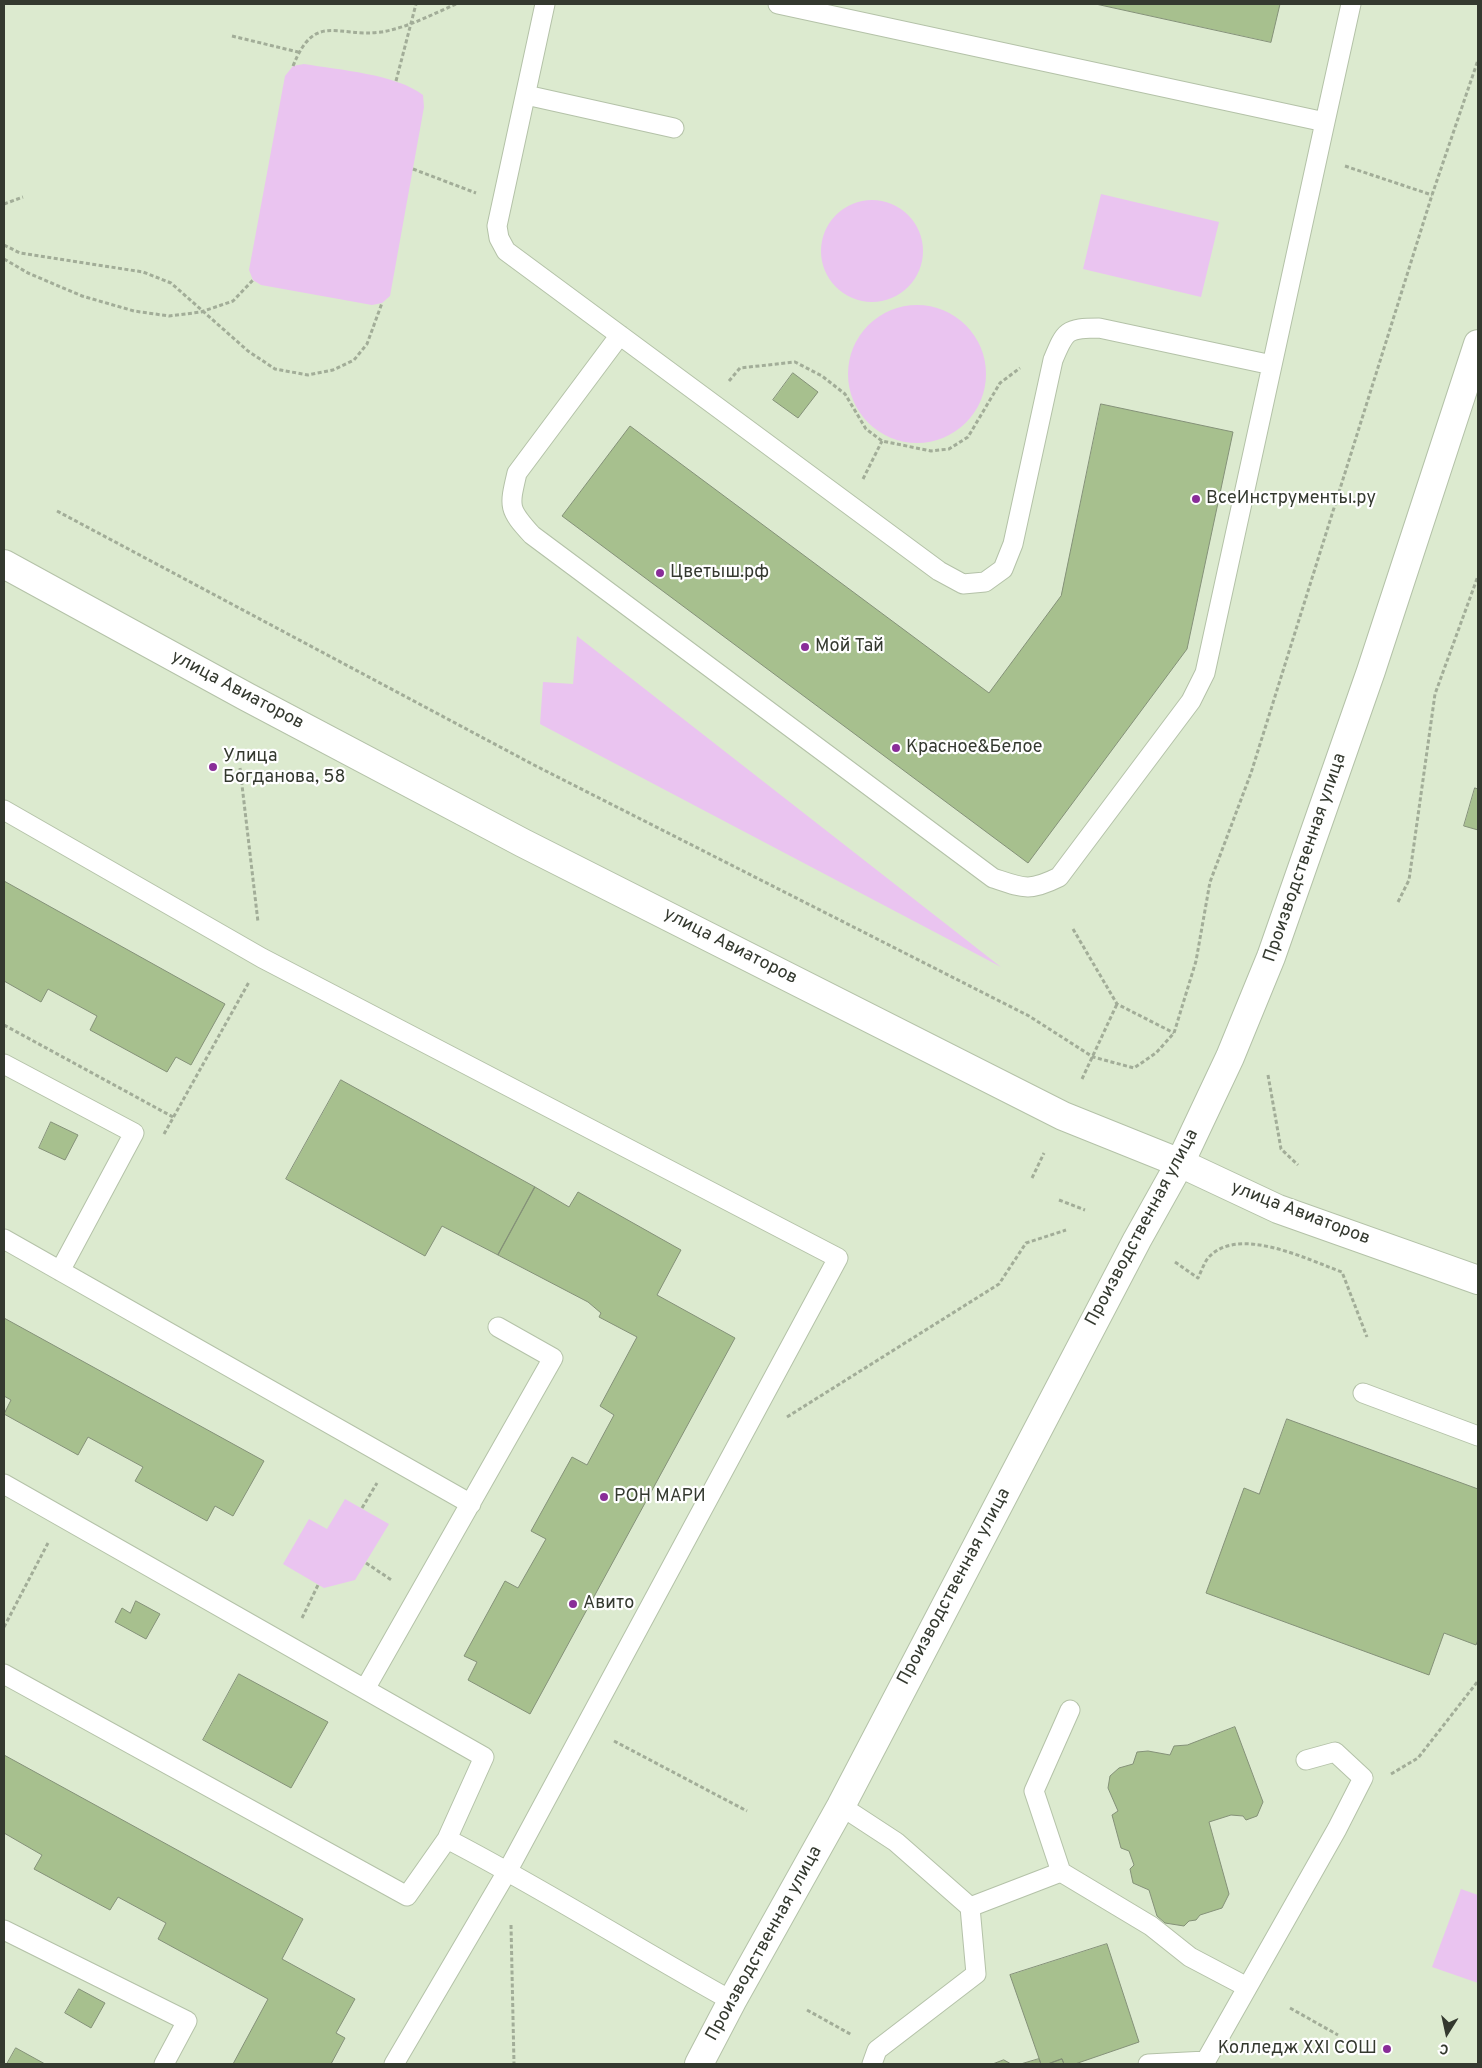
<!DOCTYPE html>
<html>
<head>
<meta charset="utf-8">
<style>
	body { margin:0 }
	#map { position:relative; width:1482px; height:2068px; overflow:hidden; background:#dceacf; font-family:Overpass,sans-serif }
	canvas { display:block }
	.frame { position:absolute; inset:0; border:5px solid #34392f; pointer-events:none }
	.north { position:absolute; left:1422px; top:2008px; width:50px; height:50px; -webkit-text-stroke:4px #fff; paint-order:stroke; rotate:190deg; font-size:14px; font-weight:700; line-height:20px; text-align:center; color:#34392f }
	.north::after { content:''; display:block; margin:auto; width:18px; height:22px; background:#34392f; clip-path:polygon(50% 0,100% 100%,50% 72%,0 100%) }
</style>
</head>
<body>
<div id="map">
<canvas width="1482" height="2068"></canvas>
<div class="frame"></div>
<div class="north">С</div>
</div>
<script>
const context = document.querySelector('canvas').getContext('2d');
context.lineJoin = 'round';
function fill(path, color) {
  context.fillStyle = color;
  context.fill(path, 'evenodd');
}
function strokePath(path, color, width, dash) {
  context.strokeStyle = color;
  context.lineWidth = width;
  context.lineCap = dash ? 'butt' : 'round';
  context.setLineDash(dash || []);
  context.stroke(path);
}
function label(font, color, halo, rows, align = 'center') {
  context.font = font + ' Overpass,sans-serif';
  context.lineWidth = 4.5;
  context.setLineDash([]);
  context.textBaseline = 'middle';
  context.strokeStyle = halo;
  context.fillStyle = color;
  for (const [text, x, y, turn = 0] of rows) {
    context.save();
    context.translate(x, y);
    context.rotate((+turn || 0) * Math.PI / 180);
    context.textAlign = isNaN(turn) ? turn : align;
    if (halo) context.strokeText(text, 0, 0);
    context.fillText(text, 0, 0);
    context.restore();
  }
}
fill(new Path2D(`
	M304,64C339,70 396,74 423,95L424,107L390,296L382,303L372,305L261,285L253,280L249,270L285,76L293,66Z
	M1101,194L1219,222L1201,297L1083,269Z
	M821 251a51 51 0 1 1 102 0a51 51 0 1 1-102 0Z
	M848 374a69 69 0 1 1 138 0a69 69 0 1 1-138 0Z
	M577,636L1001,967L540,724L543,682L573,684Z
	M345,1499L389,1524L355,1580L324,1588L283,1564L309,1519L327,1529Z
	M1461,1889L1478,1895V1983L1432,1967Z`), '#eac4f0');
const building = new Path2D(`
	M1096,4H1280L1271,42Z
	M793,373L818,392L798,418L773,400Z
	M1101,404L1233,432L1187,649L1028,863L562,516L630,426L989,693L1061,596Z
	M1475,788L1478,789V830L1464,826Z
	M4,881L225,1004L191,1065L176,1057L167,1072L90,1030L97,1016L48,989L41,1002L4,981Z
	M341,1080L535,1187L498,1255L442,1226L425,1256L286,1179Z
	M51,1122L78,1135L65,1160L39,1148Z
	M535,1187L569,1207L578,1192L681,1250L657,1295L735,1338L530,1714L468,1680L477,1662L464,1656L505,1581L518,1588L546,1539L531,1531L572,1457L587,1465L614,1415L600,1406L637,1337L599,1317L601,1313L588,1302L498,1255Z
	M4,1318L264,1461L233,1516L215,1506L207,1521L135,1481L143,1467L88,1437L78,1455L4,1414L11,1400L4,1396Z
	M1287,1419L1478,1489V1640L1476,1645L1444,1633L1429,1675L1206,1593L1244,1488L1259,1494Z
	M136,1601L160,1614L146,1639L115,1622L122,1608L130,1613Z
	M239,1674L328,1722L291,1788L203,1740Z
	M1235,1727L1263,1802L1257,1816L1246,1820L1243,1816L1231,1815L1209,1822L1229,1894L1222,1908L1200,1915L1196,1920L1189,1921L1184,1926L1165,1923L1157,1916L1149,1890L1133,1883L1130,1869L1134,1865L1129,1851L1121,1848L1112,1815L1118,1811L1108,1788L1110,1776L1119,1768L1133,1764L1137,1752L1148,1751L1170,1755L1174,1746L1187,1745Z
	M4,1755L303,1919L282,1959L355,1999L336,2033L345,2038L331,2064H233L268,1999L158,1939L166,1923L118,1897L110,1910L34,1869L42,1855L4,1833Z
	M1107,1944L1139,2042L1075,2064H1064L1062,2059L1048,2064H1041L1010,1975Z
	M79,1989L105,2003L91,2028L65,2013Z
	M16,2048L45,2064H7Z
	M1039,2059L1041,2064H1021Z
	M1062,2059L1064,2064H1048Z
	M1004,2060L1011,2064H993Z`);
fill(building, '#a7c08e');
strokePath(building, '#849178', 1);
const service = new Path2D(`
	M545,4L497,226L499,238L506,251L939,571L963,584L985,582L1003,569L1013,544L1053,360C1065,331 1066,328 1099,328L1272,365
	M778,4L1325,122L1351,4
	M526,95L674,128
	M620,335L517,473C509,507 508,509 532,535L993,878C1023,888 1029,892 1059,877L1191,701L1205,673L1325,122
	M4,810L262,958L838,1258L508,1870L394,2064
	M4,1064L134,1133L60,1271
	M4,1239L471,1504
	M1363,1393L1478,1436
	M4,1484L484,1757L447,1839C544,1889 636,1948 732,2001
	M4,1674L407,1896L447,1839
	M365,1689L553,1358L498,1327
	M841,1806L896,1842L970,1907L976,1974L877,2050L872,2064
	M1061,1872L1034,1791L1070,1710
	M970,1907L1061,1872L1151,1926L1190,1957L1247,1987
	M4,1930L187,2021L164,2064
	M1148,2064L1206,2061
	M1204,2064L1337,1829L1363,1778L1335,1752L1306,1760`);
const minor = new Path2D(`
	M1180,1163L1278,1209L1478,1280`);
const tertiary = new Path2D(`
	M4,564L247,697L523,843L1063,1116L1180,1163`);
const secondary = new Path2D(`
	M699,2064L732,2001L841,1806L1137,1240L1180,1163L1230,1057L1271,957L1371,671L1478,344`);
strokePath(service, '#b4c2a8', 21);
strokePath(minor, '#b4c2a8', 30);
strokePath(tertiary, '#b4c2a8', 30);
strokePath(secondary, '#b4c2a8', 30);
strokePath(new Path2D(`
	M232,36L298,52
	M293,66C315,11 337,38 381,32C407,28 433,14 456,4
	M396,81L416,4
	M1345,166L1432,195
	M413,169L476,193
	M4,204L23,197
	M4,245L20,253L143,272L171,283L248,351L275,369L308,375L333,370L354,360L367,344L382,303
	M4,259L28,273L82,296L134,311L169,316L201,312L233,301L253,280
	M729,381L740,368L795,362L822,376L845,394L866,429L882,441L931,451L949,449L968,437L1000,383L1020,368
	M863,479L882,441
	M57,511L534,765L1029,1016L1093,1057L1134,1068L1156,1053L1174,1033L1196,961L1210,882L1251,773L1432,195L1478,60
	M240,768L258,922
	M1398,902L1409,880L1435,694L1478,576
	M1073,929L1117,1004L1174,1033
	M4,1025L173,1117
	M1268,1075L1281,1149L1298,1165
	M1082,1079L1117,1004
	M164,1134L249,982
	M1032,1178L1044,1153
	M1059,1200L1085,1210
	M1175,1262L1198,1278C1201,1272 1204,1263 1208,1258C1238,1224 1308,1260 1342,1272L1367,1337
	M787,1417L999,1284L1026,1243L1066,1230
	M362,1508L377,1483
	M366,1563L393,1581
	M302,1618L318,1585
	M4,1627L48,1543
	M614,1741L747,1811
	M1391,1774L1418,1758L1478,1681
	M511,1925L514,2064
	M1290,2008L1338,2035
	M807,2010L852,2035`), '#a2ad98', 3, [4, 2.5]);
strokePath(service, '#fff', 19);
strokePath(minor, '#fff', 28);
strokePath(tertiary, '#fff', 28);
strokePath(secondary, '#fff', 28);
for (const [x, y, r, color] of [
	[1196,499,5,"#892d98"],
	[660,573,5,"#892d98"],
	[805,647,5,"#892d98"],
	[896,748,5,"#892d98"],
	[213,767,5,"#892d98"],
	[604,1497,5,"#892d98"],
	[573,1604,5,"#892d98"],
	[1387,2049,5,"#892d98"]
]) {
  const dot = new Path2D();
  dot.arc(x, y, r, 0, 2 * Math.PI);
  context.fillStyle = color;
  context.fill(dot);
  strokePath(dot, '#fff', 2);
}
label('18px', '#34392f', '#fff', [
	["ВсеИнструменты.ру",1206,499],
	["Цветыш.рф",670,573],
	["Мой Тай",815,647],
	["Красное&Белое",906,748],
	["Улица",223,757],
	["Богданова, 58",223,778],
	["РОН МАРИ",614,1497],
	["Авито",583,1604],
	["Колледж XXI СОШ",1377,2049,"right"]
], 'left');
label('18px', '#34392f', '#fff', [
	["улица Авиаторов",237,691,28],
	["Производственная улица",1306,858,-71],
	["улица Авиаторов",730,947,27],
	["улица Авиаторов",1300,1214,21],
	["Производственная улица",1143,1228,-62],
	["Производственная улица",955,1587,-62],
	["Производственная улица",765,1944,-61]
]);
</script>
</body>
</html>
